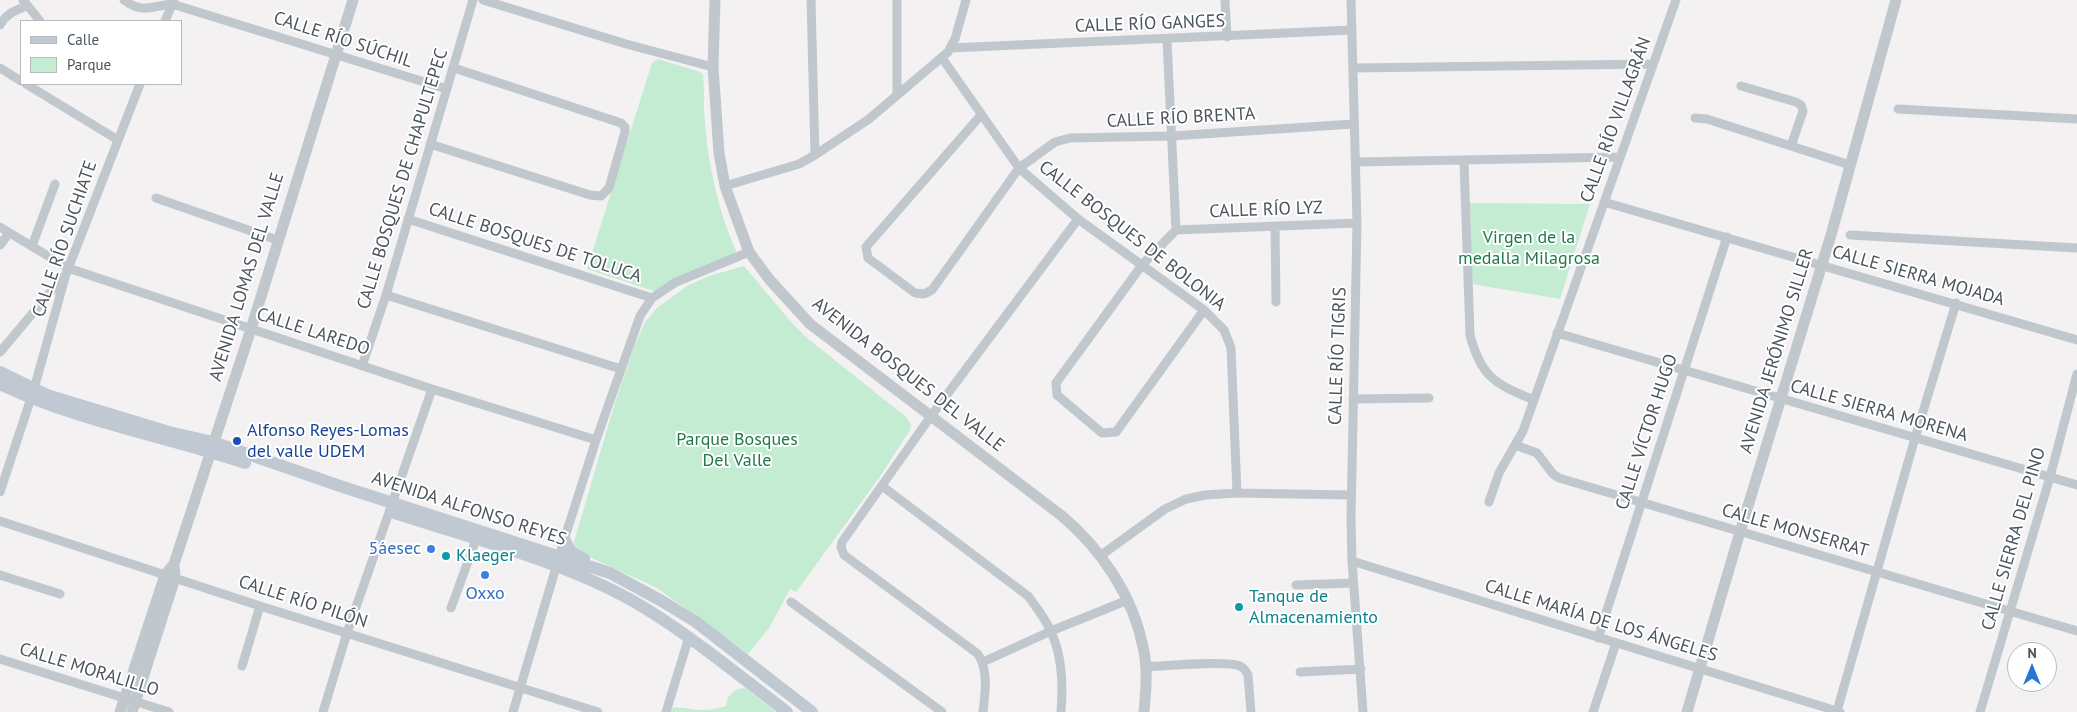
<!DOCTYPE html>
<html>
<head>
<meta charset="utf-8">
<style>
	body { margin:0 }
	#map { position:relative; width:2077px; height:712px; overflow:hidden; background:#f3f1f1; font-family:"PT Sans",sans-serif }
	canvas { display:block }
	.legend { position:absolute; left:20px; top:20px; width:162px; height:65px; box-sizing:border-box; background:#fff; border:1px solid #b7bbbe; margin:0; padding:6px 9px; list-style:none; font-size:15px; color:#4a545c }
	.legend li { display:flex; align-items:center; gap:10px; height:25px }
	.legend b { width:25px; border:1px solid #b7bbbe }
	.north { position:absolute; left:2007px; top:642px; width:50px; height:50px; box-sizing:border-box; background:#fff; border:1px solid #b7bbbe; border-radius:50%; rotate:0deg; font-size:14px; font-weight:700; line-height:20px; text-align:center; color:#4a545c }
	.north::after { content:''; display:block; margin:auto; width:18px; height:22px; background:#2876d6; clip-path:polygon(50% 0,100% 100%,50% 72%,0 100%) }
</style>
</head>
<body>
<div id="map">
<canvas width="2077" height="712"></canvas>
<ul class="legend">
<li><b style="height:6px;background:#c0c9d2"></b>Calle</li>
<li><b style="height:14px;background:#c3ecd2"></b>Parque</li>
</ul>
<div class="north">N</div>
</div>
<script>
const context = document.querySelector('canvas').getContext('2d');
context.lineJoin = 'round';
function fill(path, color) {
  context.fillStyle = color;
  context.fill(path, 'evenodd');
}
function strokePath(path, color, width, dash) {
  context.strokeStyle = color;
  context.lineWidth = width;
  context.lineCap = dash ? 'butt' : 'round';
  context.setLineDash(dash || []);
  context.stroke(path);
}
function label(font, color, halo, rows, align = 'center') {
  context.font = font + ' "PT Sans",sans-serif';
  context.lineWidth = 4;
  context.setLineDash([]);
  context.textBaseline = 'middle';
  context.strokeStyle = halo;
  context.fillStyle = color;
  for (const [text, x, y, turn = 0] of rows) {
    context.save();
    context.translate(x, y);
    context.rotate((+turn || 0) * Math.PI / 180);
    context.textAlign = isNaN(turn) ? turn : align;
    if (halo) context.strokeText(text, 0, 0);
    context.fillText(text, 0, 0);
    context.restore();
  }
}
fill(new Path2D(`
	M658,59L700,72L703,75C704,87 704,98 704,110C707,158 716,206 736,251L735,255L657,292L587,269L652,63Z
	M1470,203L1590,204L1560,299L1472,284Z
	M744,266L791,322L807,338L906,417L911,425L910,430L879,478L796,592L790,589L769,628L748,654L657,588L579,552L575,547L574,542L614,406L634,347L645,322L657,308L687,286L709,276Z
	M745,688L776,712H664L666,709C678,705 690,710 702,710C710,710 718,708 726,706L728,697L737,689Z`), '#c3ecd2');
strokePath(new Path2D(`
	M23,0L40,21
	M124,0C142,14 152,6 172,4L447,89
	M483,0L626,44L713,67
	M811,0L815,155
	M897,0V94
	M1225,0L1227,37
	M1351,0L1357,223L1351,519L1352,561L1363,712
	M165,21L174,0
	M0,25C6,14 14,11 26,6
	M1167,40L1176,230
	M950,48L1352,30
	M942,58L1019,168L1078,219L1204,310L1224,330L1231,348L1237,493
	M0,68L21,81
	M1353,68L1653,64
	M26,84L118,140
	M1741,86L1796,102L1801,105L1803,111L1791,146
	M1898,109L2077,119
	M981,115L866,247L868,258L915,293L924,294L932,290L1019,168L1055,142L1070,138L1172,136L1353,124
	M1695,118L1707,119L1850,165
	M430,144L590,195L601,196L609,188L625,132V127L621,123L454,68
	M1464,161L1470,335C1481,377 1495,384 1534,400
	M1356,162L1620,157
	M725,186L799,164L815,155L869,119L948,52L955,39L966,0
	M156,198L277,240
	M1604,202L2077,340
	M408,219L652,298
	M1275,226L1276,302
	M0,227L68,268L432,389L596,440
	M1176,230L1142,265L1056,383L1057,395L1102,433L1116,432L1204,310
	M1176,230L1357,223
	M1850,235L2077,248
	M0,245L9,233
	M32,246L55,184
	M386,295L621,369
	M1557,333L2077,485
	M0,352L64,276
	M362,366L386,295L473,0
	M1353,399L1429,398
	M1515,445L1537,453L1553,474L1559,478L2077,631
	M882,486L1028,596C1036,607 1046,619 1051,632C1062,655 1063,687 1061,712
	M0,492L34,389L66,274L140,84
	M1489,502L1499,473L1523,431L1676,0
	M0,521L260,606L598,712
	M1100,556L1165,509L1186,499L1205,495L1237,493L1350,495
	M1352,561L1840,712
	M0,575L60,594
	M1296,585L1353,583
	M791,602L942,712
	M451,608L478,534
	M1598,638L1727,237
	M0,659L169,712
	M983,662L1051,631L1128,600
	M242,666L260,606
	M1145,667C1164,666 1227,660 1240,666C1244,668 1246,671 1248,675L1251,712
	M1300,672L1361,669
	M1837,711L1915,438L1956,303
	M323,712L347,633L432,389
	M513,712L565,537L596,440L640,316L652,298L676,282L749,252
	M666,712L689,637
	M983,712C985,693 989,672 978,654L844,555L841,547L842,542L931,416L1078,219
	M1593,712L1616,643
	M1980,712L2050,477L2077,374`), '#c0c8ce', 9);
strokePath(new Path2D(`
	M715,0L713,67L719,153L725,186L749,252L769,279L810,324L1062,516C1101,549 1133,596 1143,647C1148,667 1146,691 1144,712
	M120,712L165,575L174,564L251,329L353,0
	M132,712L175,578L174,564
	M1687,712L1740,532L1831,235L1896,0`), '#c0c8ce', 11);
strokePath(new Path2D(`
	M0,372L47,395L169,432L213,442L343,487L610,573L660,600L696,622L812,712
	M0,384C77,421 164,436 245,463
	M392,512C470,538 562,561 633,601C688,633 737,674 787,712
	M564,539L571,552L584,559`), '#c0c9d2', 12);
for (const [x, y, r, color] of [
	[237,441,5,"#1a4fb4"],
	[431,549,5,"#3f7fe0"],
	[446,556,5,"#0f9aa8"],
	[485,575,5,"#3f7fe0"],
	[1239,607,5,"#0f9aa8"]
]) {
  const dot = new Path2D();
  dot.arc(x, y, r, 0, 2 * Math.PI);
  context.fillStyle = color;
  context.fill(dot);
  strokePath(dot, '#fff', 2);
}
label('18px', '#4a545c', '#fff', [
	["CALLE RÍO GANGES",1150,24,-2],
	["CALLE RÍO SÚCHIL",343,40,18],
	["CALLE RÍO BRENTA",1181,118,-3],
	["CALLE RÍO VILLAGRÁN",1616,120,-70],
	["CALLE BOSQUES DE CHAPULTEPEC",403,179,-73],
	["CALLE RÍO LYZ",1266,210,-2],
	["CALLE BOSQUES DE BOLONIA",1132,236,38],
	["CALLE RÍO SUCHIATE",65,239,-71],
	["CALLE BOSQUES DE TOLUCA",535,243,18],
	["CALLE SIERRA MOJADA",1918,276,16],
	["AVENIDA LOMAS DEL VALLE",247,277,-73],
	["CALLE LAREDO",313,332,18],
	["AVENIDA JERÓNIMO SILLER",1777,351,-73],
	["CALLE RÍO TIGRIS",1338,356,-88],
	["AVENIDA BOSQUES DEL VALLE",908,375,38],
	["CALLE SIERRA MORENA",1879,411,16],
	["CALLE VÍCTOR HUGO",1647,432,-72],
	["AVENIDA ALFONSO REYES",469,509,18],
	["CALLE MONSERRAT",1795,531,16],
	["CALLE SIERRA DEL PINO",2014,539,-74],
	["CALLE RÍO PILÓN",303,602,18],
	["CALLE MARÍA DE LOS ÁNGELES",1601,621,17],
	["CALLE MORALILLO",89,670,17]
]);
label('18px', '#1f794b', '#fff', [
	["Virgen de la",1529,238],
	["medalla Milagrosa",1529,259],
	["Parque Bosques",737,440],
	["Del Valle",737,461]
]);
label('18px', '#164399', '#fff', [
	["Alfonso Reyes-Lomas",247,431],
	["del valle UDEM",247,452]
], 'left');
label('18px', '#366cbe', '#fff', [
	["5áesec",421,549],
	["Oxxo",485,594,"center"]
], 'right');
label('18px', '#0d838f', '#fff', [
	["Klaeger",456,556],
	["Tanque de",1249,597],
	["Almacenamiento",1249,618]
], 'left');
</script>
</body>
</html>
